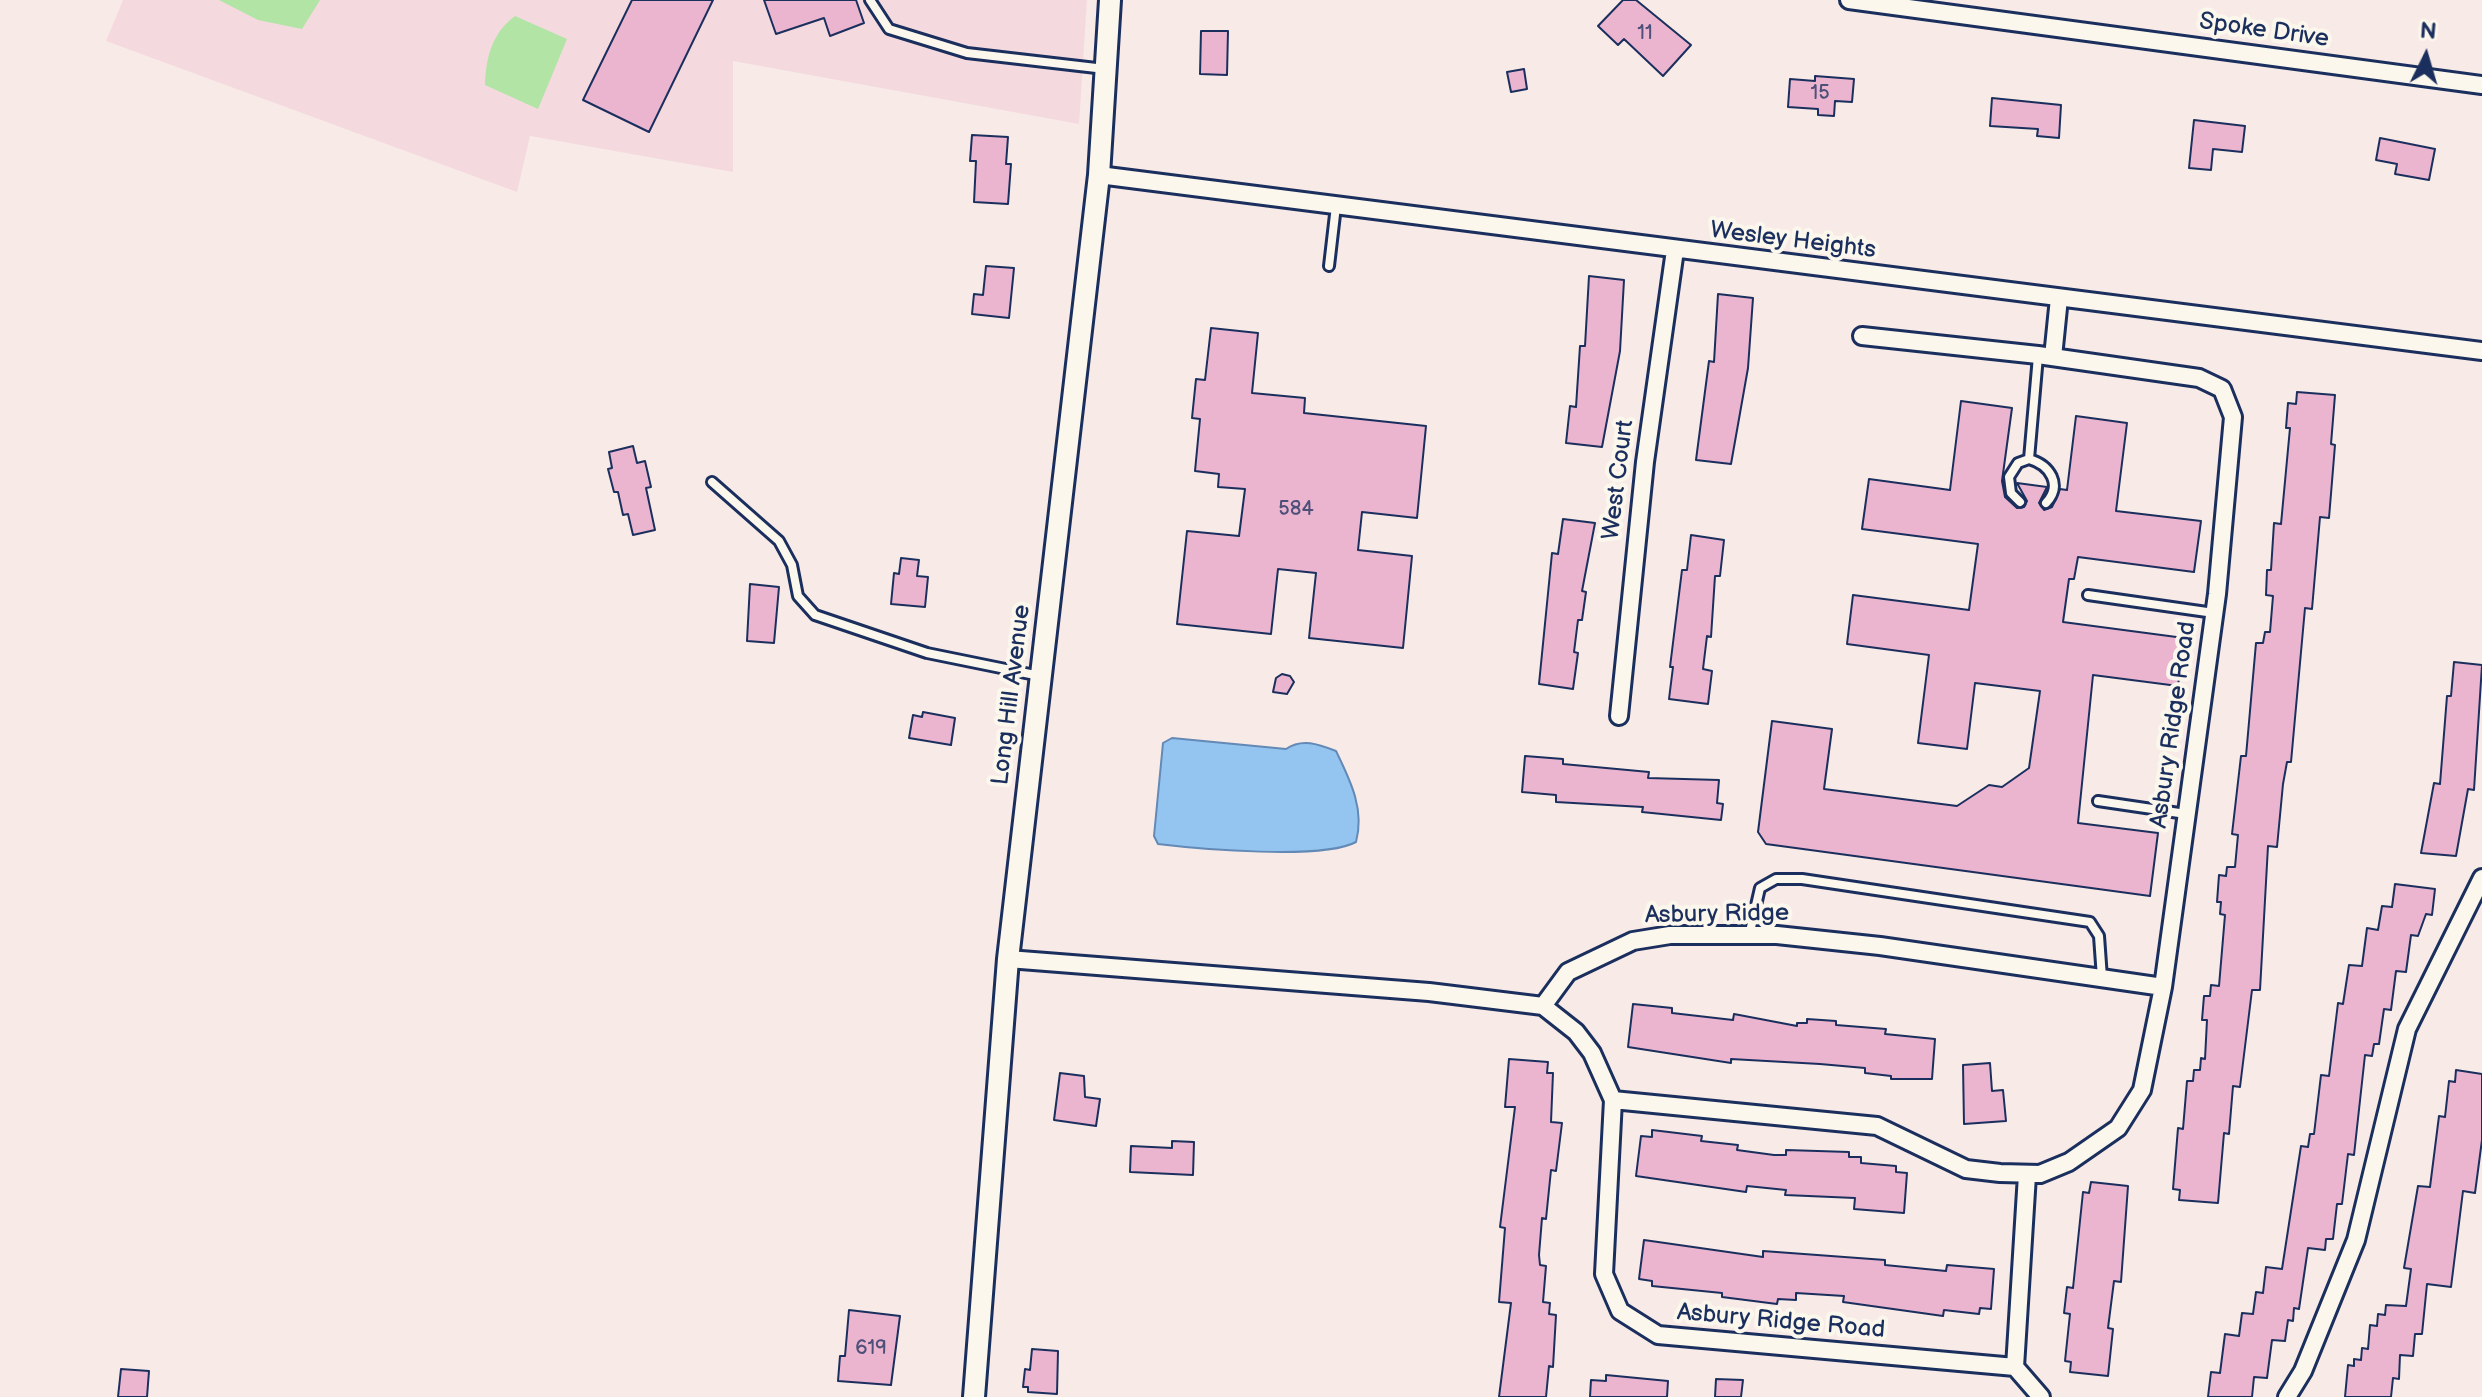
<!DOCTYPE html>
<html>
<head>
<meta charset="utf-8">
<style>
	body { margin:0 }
	#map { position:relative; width:2482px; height:1397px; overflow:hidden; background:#f8eae6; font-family:"Balsamiq Sans",sans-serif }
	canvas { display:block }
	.north { position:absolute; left:2386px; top:16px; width:80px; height:80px; -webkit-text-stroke:6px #fbf7ec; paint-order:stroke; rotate:5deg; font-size:22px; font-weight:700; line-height:32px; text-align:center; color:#1b2f5e }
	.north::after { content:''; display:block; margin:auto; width:28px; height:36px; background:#1b2f5e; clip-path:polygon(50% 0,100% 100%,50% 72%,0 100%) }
</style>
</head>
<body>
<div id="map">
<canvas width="2482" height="1397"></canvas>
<div class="north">N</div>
</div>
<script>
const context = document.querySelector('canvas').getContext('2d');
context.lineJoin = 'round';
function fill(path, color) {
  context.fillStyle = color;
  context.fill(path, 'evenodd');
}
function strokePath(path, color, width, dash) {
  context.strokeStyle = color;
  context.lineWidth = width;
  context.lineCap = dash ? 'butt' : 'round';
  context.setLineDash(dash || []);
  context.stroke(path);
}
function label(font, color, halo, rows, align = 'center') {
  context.font = font + ' "Balsamiq Sans",sans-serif';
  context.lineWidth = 8;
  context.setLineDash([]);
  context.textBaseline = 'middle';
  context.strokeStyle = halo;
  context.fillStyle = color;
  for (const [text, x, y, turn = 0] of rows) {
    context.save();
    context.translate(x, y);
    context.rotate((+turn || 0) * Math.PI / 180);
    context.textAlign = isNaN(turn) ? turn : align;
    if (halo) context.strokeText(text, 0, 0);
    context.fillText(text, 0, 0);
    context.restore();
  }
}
fill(new Path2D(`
	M123,0H1087L1079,124L733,61V172L530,136L517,192L106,41Z`), '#f4dadf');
fill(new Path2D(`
	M219,0H320L302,29L258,20Z
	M515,16L567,39L538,109L485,85C486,57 492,33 515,16Z`), '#b1e4a5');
const water = new Path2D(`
	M1172,738L1286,749C1302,738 1318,744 1336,751C1350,780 1365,809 1356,842C1323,860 1199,849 1158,844L1154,836L1163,743Z`);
fill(water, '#93c5f0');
strokePath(water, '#6389b6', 2);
const building = new Path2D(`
	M632,0H713L649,132L583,100Z
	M764,0H856L864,23L830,36L824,18L776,34Z
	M1623,0H1636L1691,45L1663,76L1624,39L1618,45L1598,26Z
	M1201,31H1228L1227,75L1200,74Z
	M1524,69L1527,89L1511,92L1507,72Z
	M1815,76L1854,79L1852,102L1835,101L1834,116L1818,115V109L1788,107L1790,79L1815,81Z
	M1992,98L2061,105L2059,138L2037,136L2038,129L1990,126Z
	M2194,120L2245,126L2242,152L2213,149L2211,170L2189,168Z
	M972,135L1008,137L1006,164H1011L1008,204L974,202L976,161H970Z
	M2380,138L2435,149L2429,180L2395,174L2397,164L2376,160Z
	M986,266L1014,268L1009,318L972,314L974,294L983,295Z
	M1589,276L1624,280L1620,351L1602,447L1566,443L1570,406L1576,407L1580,346H1585Z
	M1718,294L1753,298L1748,368L1731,464L1696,460L1709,361L1714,362Z
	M1211,328L1258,333L1252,393L1305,398L1304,413L1426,426L1417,518L1362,512L1358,550L1412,556L1403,648L1309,638L1316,573L1278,569L1271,634L1177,624L1187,531L1239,536L1245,489L1218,487L1219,474L1195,471L1200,419L1192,418L1196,379L1205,380Z
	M2297,392L2335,395L2331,444L2335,445L2329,518L2320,517L2312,609L2305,608L2291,762H2287L2283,784L2277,847L2268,846L2260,990H2252L2240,1087L2233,1086L2229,1134L2224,1133L2218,1203L2179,1200L2180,1190L2173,1189L2178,1128L2183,1129L2187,1081H2193L2194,1070H2200L2201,1058L2205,1059L2207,1020H2202L2204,996H2210L2211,985L2219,986L2225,915L2220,914L2221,902H2217L2219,875L2226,876L2227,867H2235L2238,835L2232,834L2241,756H2246L2256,643H2263L2265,632H2270L2273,596L2266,595L2267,570H2271L2274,523L2281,524L2290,428H2286L2288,403L2296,404Z
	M1961,401L2012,408L2002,481L2005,497L2017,508L2024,507L2027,501L2017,483L2047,487L2039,503L2044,510L2052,507L2060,489L2067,490L2076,416L2127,423L2116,511L2201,521L2194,572L2078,557L2074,579H2069L2063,622L2184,638L2178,686L2093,675L2078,823L2158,833L2150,896L1766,844L1758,832L1772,721L1832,729L1824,789L1957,806L1989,785L2002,787L2029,768L2040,691L1975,683L1967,749L1918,743L1929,655L1847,644L1853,595L1969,610L1978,544L1862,529L1869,479L1950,490Z
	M633,446L637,463L645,461L651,487L646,488L655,530L633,535L628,514L623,515L618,492H614L608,469L612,468L609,452Z
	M1563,519L1595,523L1582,591L1586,592L1582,620H1578L1574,652L1578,653L1573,689L1539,684L1552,553L1558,554Z
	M1691,535L1724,540L1720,576H1715L1711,637L1707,636L1703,669L1712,671L1708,704L1669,699L1673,667H1670L1682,570H1687Z
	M901,558L919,560L917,576L928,577L925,607L891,604L894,573L899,574Z
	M750,584L779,587L774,643L747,641Z
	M2454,662L2482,665L2474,790L2468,789L2456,856L2421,853L2434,783L2440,784L2447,696H2451Z
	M1282,674L1290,676L1294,682L1287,694L1273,692L1276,678Z
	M923,712L955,718L951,745L909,738L913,715L922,717Z
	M1525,756L1563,759V764L1649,772L1648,778L1719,780L1717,803L1723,804L1721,820L1642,812L1643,807L1556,802V795L1522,792Z
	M2395,884L2435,889L2432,915L2426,914L2418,936L2411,935L2406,972L2396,971L2391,1010L2384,1009L2379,1044H2374L2372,1056L2365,1055L2354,1155L2348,1154L2342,1204H2337L2333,1239H2326L2325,1250L2308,1248L2299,1309L2294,1308L2293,1321L2288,1320L2285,1341L2272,1340L2267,1378L2254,1377L2252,1397H2208L2211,1372L2220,1373L2225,1334L2239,1336L2242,1313L2253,1314L2256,1292L2263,1293L2266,1267L2282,1269L2301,1146L2308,1147L2310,1134H2314L2321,1075L2329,1076L2338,1003L2343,1004L2349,965L2362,966L2367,928L2378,930L2382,906L2392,907Z
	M1633,1004L1672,1008V1013L1733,1020L1734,1014L1797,1026V1023H1807V1019L1836,1021V1025L1886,1029L1885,1034L1935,1039L1932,1079H1891V1076L1865,1073V1068L1820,1064L1731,1059V1063L1628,1047Z
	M1509,1059L1548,1062L1547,1073H1553L1551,1122L1562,1123L1556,1171L1551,1170L1546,1219L1542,1218L1539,1255L1540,1265L1546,1266L1543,1302L1550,1303L1549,1314L1556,1315L1553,1367L1549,1366L1546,1397H1499L1511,1303L1499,1302L1505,1228L1500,1227L1515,1107H1505Z
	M1990,1063L1992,1091L2003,1090L2006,1121L1964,1124L1963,1065Z
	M2456,1070L2482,1074V1140L2475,1193L2463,1191L2451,1287L2427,1284L2422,1334H2415L2413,1356L2400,1355L2399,1379L2393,1378L2391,1397H2345L2348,1365L2354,1366V1359L2361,1360L2362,1348L2368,1349L2370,1325L2377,1326L2378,1314L2385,1315L2386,1305L2406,1306L2411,1269L2404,1268L2418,1186L2430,1187L2439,1116L2445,1117L2449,1081L2455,1082Z
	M1060,1073L1084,1076L1085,1097L1100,1099L1096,1126L1054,1120Z
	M1652,1130L1702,1136L1701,1141L1738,1145L1737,1150L1774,1155H1786V1150L1849,1152V1157H1861V1163L1896,1166V1172L1907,1173L1904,1213L1854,1209L1855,1198L1785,1195L1786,1190L1747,1186L1746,1192L1636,1176L1641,1136L1652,1137Z
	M1172,1141L1194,1142L1193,1175L1130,1172L1131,1146L1172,1148Z
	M2091,1182L2128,1186L2121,1282L2114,1281L2108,1328L2113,1329L2108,1376L2070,1372L2071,1362L2065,1361L2070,1314L2064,1313L2067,1287L2073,1288L2083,1192L2089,1193Z
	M1644,1240L1763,1257V1251L1885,1260V1265L1946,1271L1947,1265L1994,1269L1991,1309L1980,1308L1979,1314L1944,1310L1943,1316L1843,1302L1844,1296L1796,1293V1300L1778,1299L1777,1304L1722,1297V1293L1652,1286V1281L1639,1279Z
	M849,1310L900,1316L891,1385L838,1381L840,1356H845Z
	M1032,1349L1058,1351L1057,1394L1028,1392V1387H1023L1025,1369L1030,1370Z
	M121,1369L149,1371L147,1397H118Z
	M1606,1375L1668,1381L1667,1397H1590L1591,1380L1606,1381Z
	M1716,1379L1743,1380L1741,1397H1715Z`);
fill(building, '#ebb5d0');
strokePath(building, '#1b2f5e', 2);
const service = new Path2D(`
	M870,0L889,29L967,53L1105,69
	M1329,266L1336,206
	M2029,459L2038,356
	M712,482L779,541L792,565L798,596L815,615L927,653L1040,676
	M2020,502L2011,493L2009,477L2018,463L2029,459C2050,465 2063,485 2046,503
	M2088,595L2214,613
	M2098,801L2186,814
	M1749,936L1760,888L1776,879H1802L2090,922L2099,936L2102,978`);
const minor = new Path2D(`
	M1849,0L2482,85
	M1099,175L2482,351
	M2053,357L2059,298
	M1619,716L1645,462L1675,250
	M1008,959L1429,992L1543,1006L1568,972L1633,941L1670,935H1777L1880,946L2163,987
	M1543,1006L1576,1032L1592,1053L1613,1100L1604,1274L1620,1311L1658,1335L2015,1367
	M1613,1100L1877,1126L1966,1169L2000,1173L2040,1174L2069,1162L2118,1128L2142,1090L2163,987L2217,594L2233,417L2222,389L2199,378L2038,355L1862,336
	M2027,1175L2015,1367L2041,1397
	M2287,1397L2303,1371L2356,1240L2407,1029L2482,878`);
const tertiary = new Path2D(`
	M974,1397L1008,959L1099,175L1110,0`);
strokePath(service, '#1b2f5e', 14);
strokePath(minor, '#1b2f5e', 22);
strokePath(tertiary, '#1b2f5e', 26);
strokePath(service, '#fbf7ec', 8);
strokePath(minor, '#fbf7ec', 16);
strokePath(tertiary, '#fbf7ec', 20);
label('20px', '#4f507a', null, [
	["11",1645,34],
	["15",1820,94],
	["584",1296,510],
	["619",871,1349]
]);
label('24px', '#1b2f5e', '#fbf7ec', [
	["Spoke Drive",2264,31,8],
	["Wesley Heights",1793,241,7],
	["West Court",1619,480,-83],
	["Long Hill Avenue",1012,695,-83],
	["Asbury Ridge Road",2174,725,-82],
	["Asbury Ridge",1717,915,-1],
	["Asbury Ridge Road",1781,1322,5]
]);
</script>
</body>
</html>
